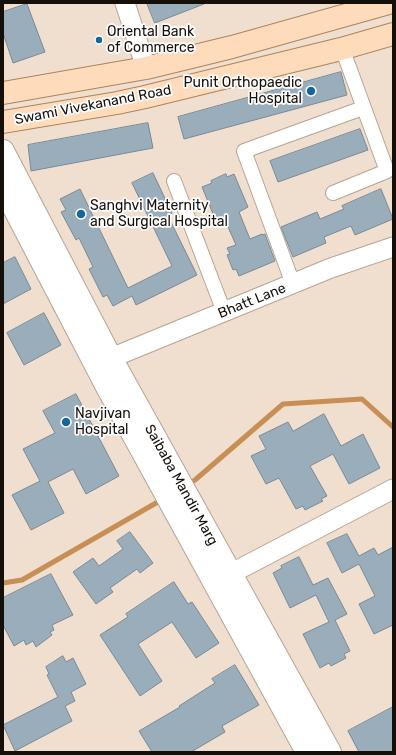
<!DOCTYPE html>
<html>
<head>
<meta charset="utf-8">
<style>
	body { margin:0 }
	#map { position:relative; width:396px; height:755px; overflow:hidden; background:#f0dfce; font-family:Rubik,sans-serif }
	canvas { display:block }
	.frame { position:absolute; inset:0; border:4px solid #150f0a; pointer-events:none }
</style>
</head>
<body>
<div id="map">
<canvas width="396" height="755"></canvas>
<div class="frame"></div>
</div>
<script>
const context = document.querySelector('canvas').getContext('2d');
context.lineJoin = 'round';
function strokePath(path, color, width, dash) {
  context.strokeStyle = color;
  context.lineWidth = width;
  context.lineCap = dash ? 'butt' : 'round';
  context.setLineDash(dash || []);
  context.stroke(path);
}
function fill(path, color) {
  context.fillStyle = color;
  context.fill(path, 'evenodd');
}
function label(font, color, halo, rows, align = 'center') {
  context.font = font + ' Rubik,sans-serif';
  context.lineWidth = 3.5;
  context.setLineDash([]);
  context.textBaseline = 'middle';
  context.strokeStyle = halo;
  context.fillStyle = color;
  for (const [text, x, y, turn = 0] of rows) {
    context.save();
    context.translate(x, y);
    context.rotate((+turn || 0) * Math.PI / 180);
    context.textAlign = isNaN(turn) ? turn : align;
    if (halo) context.strokeText(text, 0, 0);
    context.fillText(text, 0, 0);
    context.restore();
  }
}
strokePath(new Path2D(`
	M187,485L195,480L283,404L362,399L393,427
	M3,583L22,580L163,499`), '#c78e56', 5);
const building = new Path2D(`
	M147,3H204V4L155,23Z
	M27,4L45,52L13,63L3,33V12Z
	M341,72L347,95L184,139L178,117Z
	M148,123L153,148L31,171L28,145Z
	M360,129L368,150L278,182L270,161Z
	M153,173L172,213L168,216L197,275L136,305L132,296L113,306L107,295L103,297L89,269L93,267L79,238L76,240L61,212L66,210L60,199L80,189L128,288L172,266L132,183Z
	M226,174L227,177L234,174L248,207L239,212L250,239L262,234V235L265,234L275,261L239,276L236,269L233,270L227,255L230,254L227,248L236,245L224,218L216,221L202,187L212,183L211,181Z
	M381,189L393,219L355,235L351,226L324,237L326,243L293,257L281,227L317,212L320,219L344,209L342,206Z
	M15,257L31,289L3,304V263Z
	M44,313L61,345L24,365L7,333Z
	M76,394L119,476L86,494L73,469L48,482L64,513L31,530L12,495L40,481L23,449L55,433L43,411Z
	M324,414L341,446L363,434L380,468L349,484L333,454L310,466L327,496L321,499L323,501L305,510L303,506L296,509L279,478L266,484L251,456L266,449L259,436L288,422L293,431Z
	M130,532L153,563L140,573L137,569L110,588L113,592L96,604L73,572L93,558L99,566L123,549L117,541Z
	M347,534L359,556L374,548L378,555L393,547V625L374,634L359,604L375,596L359,564L342,573L327,543Z
	M299,557L313,585L328,578L347,614L335,620L350,651L344,654L346,658L331,666L329,663L320,668L303,634L329,622L316,595L290,608L273,573L282,568L281,566Z
	M51,574L73,615L52,625L54,630L50,632L52,635L36,647L33,641L26,645L24,640L14,646L3,625V598Z
	M174,582L188,604L192,602L219,643L196,658L172,622L138,644L162,681L140,696L100,635L128,617L126,614Z
	M63,656L66,662L73,658L86,684L71,692L75,701L65,706L72,721L15,751L3,725L58,697L47,675L49,674L46,667Z
	M235,665L259,705L222,726L225,732L191,752H152L139,731L180,707L179,706L215,683L212,679Z
	M393,707V752H359L348,731Z`);
fill(building, '#9aadbb');
strokePath(building, '#788997', 1);
const pedestrian = new Path2D(`
	M174,181L224,312
	M333,193L387,171L346,59L341,49
	M293,284L244,151L363,108`);
const minor = new Path2D(`
	M125,3L146,68
	M111,358L331,268L393,247
	M221,583L230,574L393,489`);
const tertiary = new Path2D(`
	M3,151L111,358L330,752
	M3,187L107,387L307,752`);
const primary = new Path2D(`
	M3,93L146,68L232,47L389,3
	M3,122L117,103L145,97L341,49L393,34`);
strokePath(pedestrian, '#b5a495', 16);
strokePath(minor, '#b5a495', 21);
strokePath(tertiary, '#b5a495', 24);
strokePath(primary, '#ac845e', 24);
strokePath(pedestrian, '#fff', 14);
strokePath(minor, '#fff', 19);
strokePath(tertiary, '#fff', 22);
strokePath(primary, '#fedbba', 22);
for (const [x, y, r, color] of [
	[99,40,4,"#146798"],
	[311,91,5,"#146798"],
	[81,214,5,"#146798"],
	[66,422,5,"#146798"]
]) {
  const dot = new Path2D();
  dot.arc(x, y, r, 0, 2 * Math.PI);
  context.fillStyle = color;
  context.fill(dot);
  strokePath(dot, '#fff', 1.5);
}
label('14px', '#150f0a', '#fff', [
	["Oriental Bank",107,32],
	["of Commerce",107,48],
	["Punit Orthopaedic",302,83,"right"],
	["Hospital",302,99,"right"],
	["Sanghvi Maternity",90,206],
	["and Surgical Hospital",90,222],
	["Navjivan",75,414],
	["Hospital",75,430]
], 'left');
label('14px', '#150f0a', '#fff', [
	["Swami Vivekanand Road",93,105,-11],
	["Bhatt Lane",252,301,-22],
	["Saibaba Mandir Marg",181,485,61]
]);
</script>
</body>
</html>
